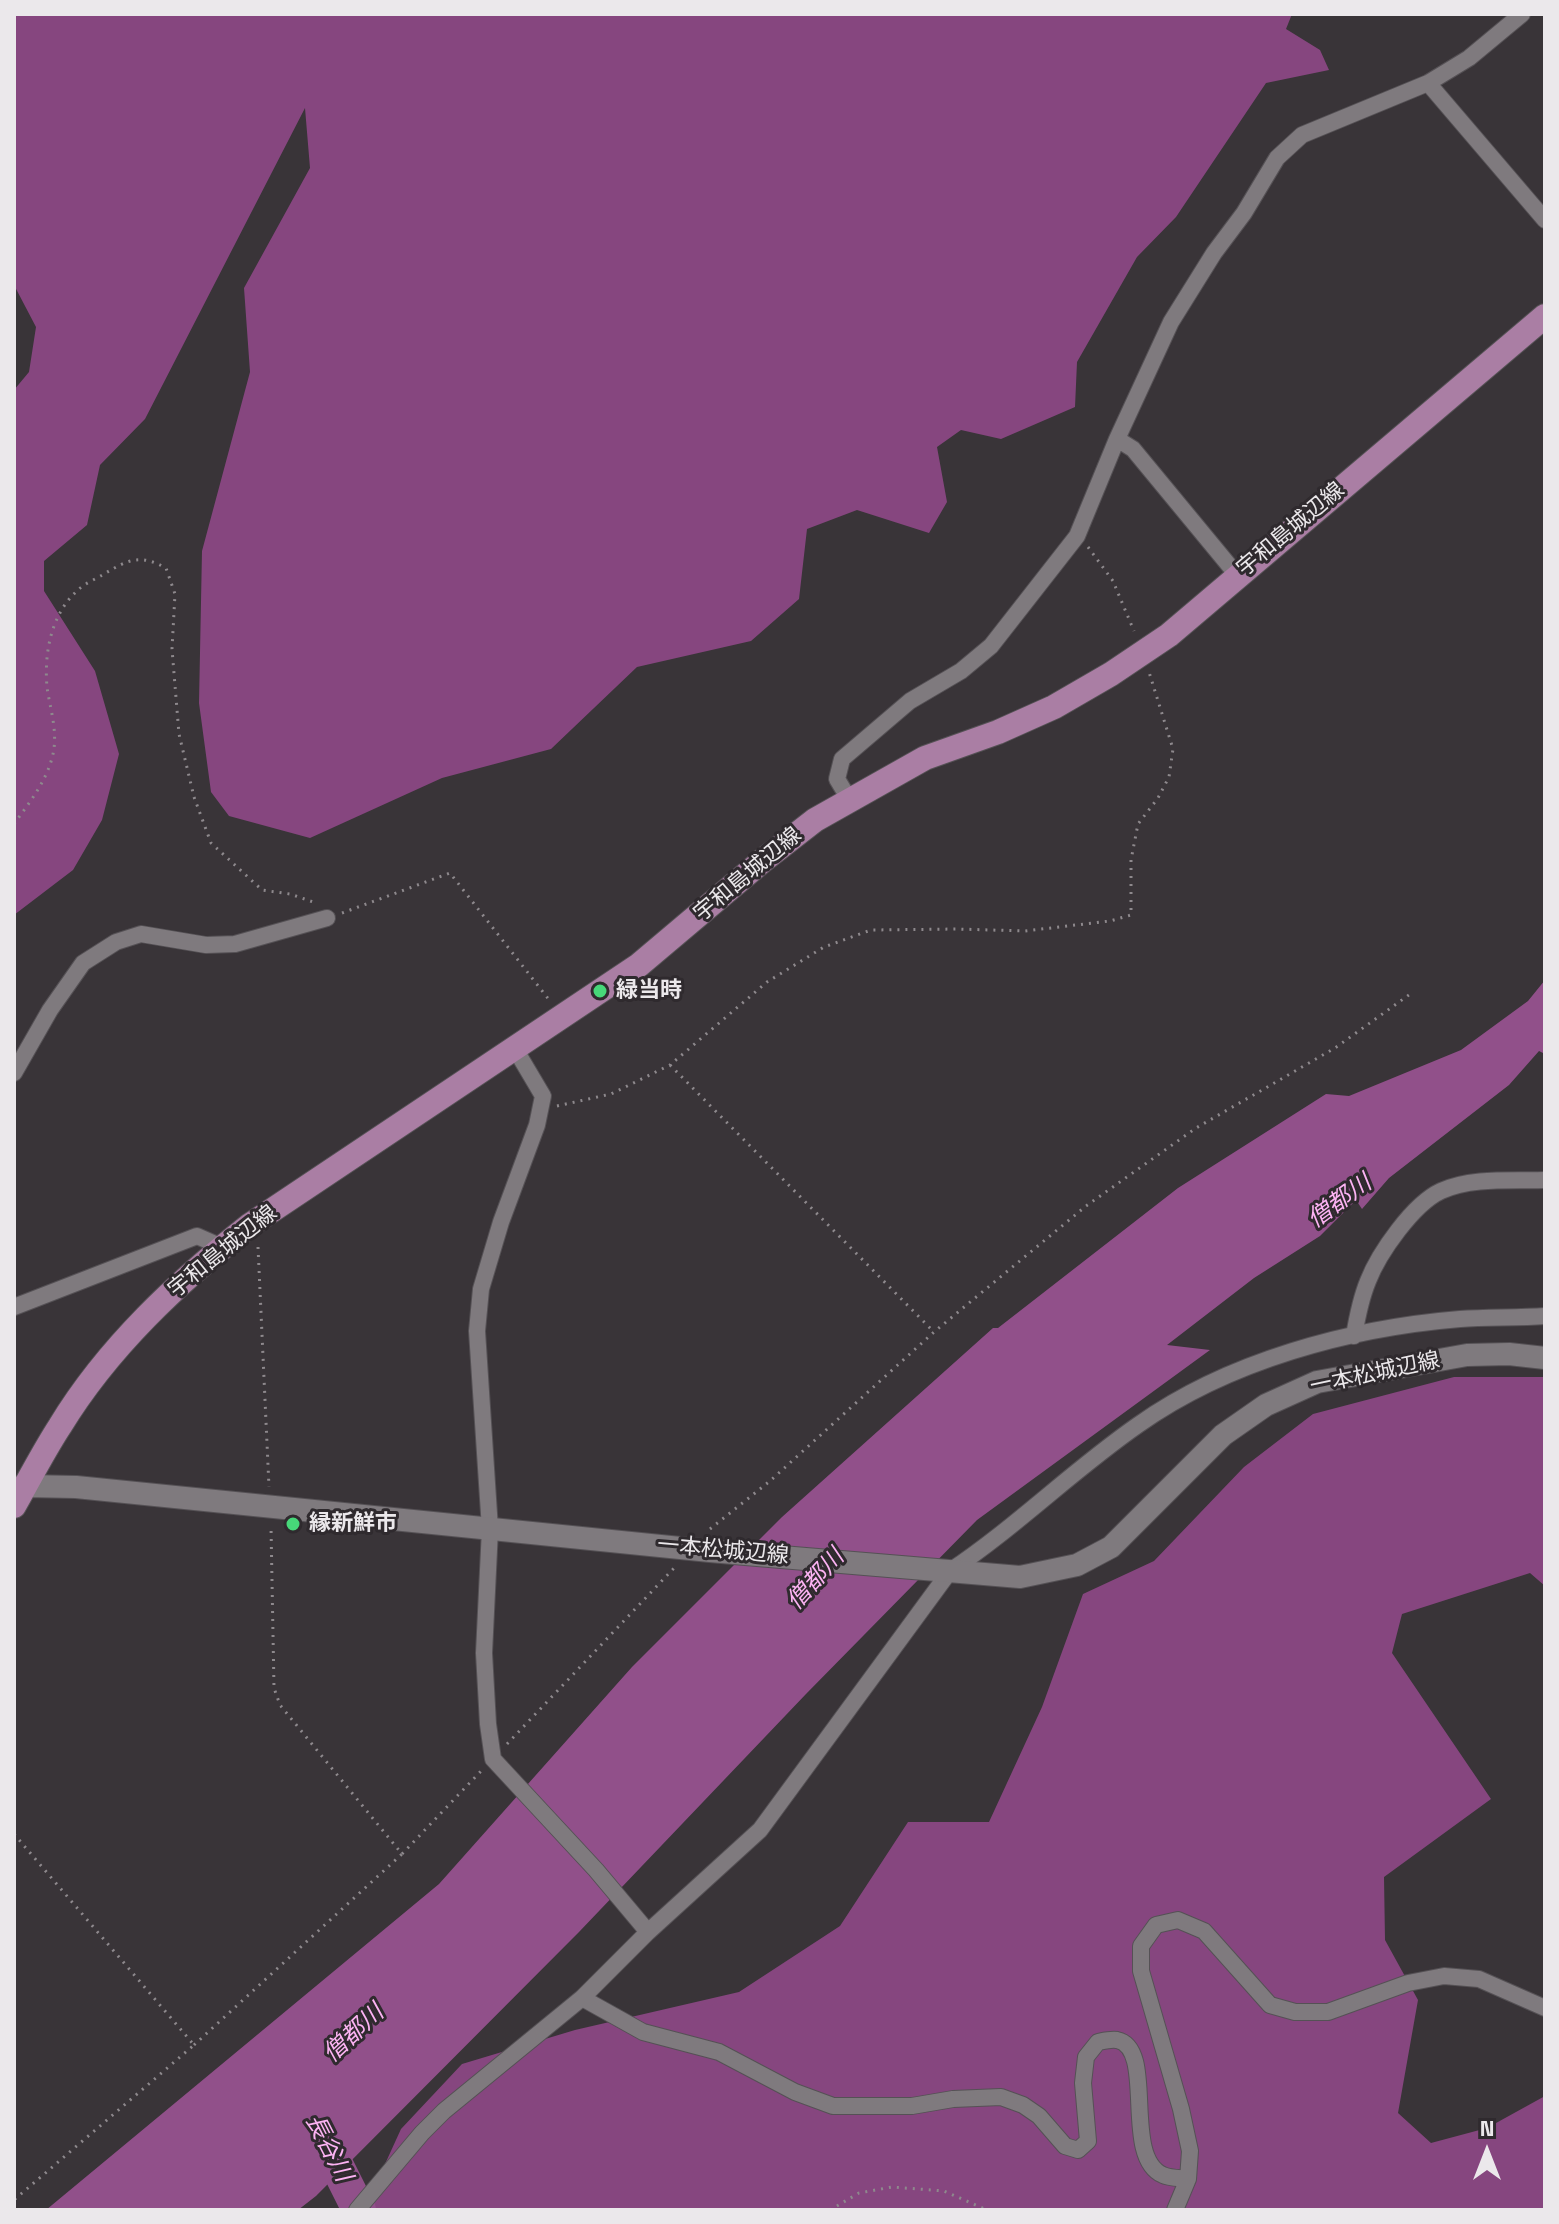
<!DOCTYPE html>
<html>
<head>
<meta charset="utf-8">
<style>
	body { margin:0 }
	#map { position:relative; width:1559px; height:2224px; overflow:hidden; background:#393438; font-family:"Space Grotesk",sans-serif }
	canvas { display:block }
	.frame { position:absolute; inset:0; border:16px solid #ebe8eb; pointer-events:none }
	.north { position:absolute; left:1447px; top:2112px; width:80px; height:80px; -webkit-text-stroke:6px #2f2a2e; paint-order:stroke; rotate:0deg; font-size:22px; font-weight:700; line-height:32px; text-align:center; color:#ebe8eb }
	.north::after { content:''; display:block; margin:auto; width:28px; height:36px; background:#ebe8eb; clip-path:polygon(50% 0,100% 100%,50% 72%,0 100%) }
</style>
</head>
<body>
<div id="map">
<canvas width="1559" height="2224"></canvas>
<div class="frame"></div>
<div class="north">N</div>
</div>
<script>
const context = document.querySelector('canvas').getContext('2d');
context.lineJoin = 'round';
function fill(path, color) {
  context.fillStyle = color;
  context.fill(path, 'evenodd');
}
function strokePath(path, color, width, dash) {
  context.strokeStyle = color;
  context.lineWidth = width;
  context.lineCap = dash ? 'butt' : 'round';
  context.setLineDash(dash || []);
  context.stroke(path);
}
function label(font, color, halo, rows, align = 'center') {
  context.font = font + ' "Space Grotesk","Noto Sans JP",sans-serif';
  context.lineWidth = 6;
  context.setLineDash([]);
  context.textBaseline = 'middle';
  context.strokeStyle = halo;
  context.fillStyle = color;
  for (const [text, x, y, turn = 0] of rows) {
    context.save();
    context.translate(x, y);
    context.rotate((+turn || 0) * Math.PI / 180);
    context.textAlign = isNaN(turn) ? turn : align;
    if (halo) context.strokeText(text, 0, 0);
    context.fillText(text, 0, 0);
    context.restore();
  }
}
fill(new Path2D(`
	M14,14H1292L1286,29L1320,50L1329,70L1266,83L1176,217L1137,257L1077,362L1075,407L1001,439L961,430L937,447L947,502L929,533L857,510L807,529L799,599L751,641L637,667L551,749L442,778L310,838L229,816L211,792L199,703L202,551L250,372L244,288L310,168L305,108L145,419L100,465L87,525L44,561V591L95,671L119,754L102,820L73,870L14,915V390L29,372L36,327L14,285Z
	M1454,1377H1545V1586L1530,1573L1402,1614L1392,1653L1491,1799L1384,1877L1385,1940L1418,2000L1398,2113L1431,2143L1487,2128L1545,2096V2210H364L401,2129L462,2064L575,2030L739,1992L840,1926L908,1822H989L1042,1707L1083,1594L1154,1561L1244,1467L1313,1414Z`), '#86467f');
fill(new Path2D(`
	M1545,980V1054L1539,1051L1509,1085L1389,1178L1362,1209L1356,1200L1320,1236L1254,1278L1167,1345L1210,1350L977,1520L806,1694L579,1932L316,2196L298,2210H46L439,1884L632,1667L782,1517L993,1328H998L1178,1188L1326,1094L1349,1096L1461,1050L1528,1001Z`), '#91508a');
strokePath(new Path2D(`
	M319,2130L359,2210`), '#91508a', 34);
const street = new Path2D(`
	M1428,83L1545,220
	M1117,439L1133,449L1237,575
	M849,799L837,779L842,759L910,701L961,671L991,646L1077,536L1117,439L1171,322L1214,253L1244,213L1277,158L1302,135L1428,83L1469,58L1522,14
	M514,1047L543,1096L537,1125L501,1222L481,1289L477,1331L490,1529L484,1653L488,1724L493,1759L596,1870L648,1932
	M14,1073L50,1010L83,963L116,942L141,934L206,945L235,944L327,918
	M14,1307L197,1236L222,1247
	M1354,1336C1357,1318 1361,1298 1368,1281C1379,1253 1413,1204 1441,1191C1471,1177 1512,1181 1545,1180
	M582,1998L643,2032L719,2052L795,2092L833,2106H912L953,2099L1001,2097L1023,2105L1039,2116L1065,2146L1078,2150L1088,2141L1083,2083L1086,2057L1098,2042C1103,2041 1111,2039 1117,2040C1157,2048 1121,2157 1163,2175C1169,2178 1180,2178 1188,2179
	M357,2210L422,2133L444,2111L582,1998L648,1932L760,1830L950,1571C1016,1527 1073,1470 1138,1425C1228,1361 1350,1328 1460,1319C1488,1317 1517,1318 1545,1316
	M1175,2210L1188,2179L1190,2151L1181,2109L1141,1971V1946L1156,1925L1178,1920L1204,1931L1270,2005L1295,2012H1328L1408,1983L1444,1976L1479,1979L1545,2008`);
const secondary = new Path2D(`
	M14,1488L26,1486L76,1487L710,1551L1020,1577L1077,1565L1111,1547L1223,1435L1266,1405L1317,1382L1467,1355L1509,1354L1545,1358`);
const primary = new Path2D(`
	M14,1506C29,1480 43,1452 60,1426C108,1347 178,1282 250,1225L639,965L761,862L815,820L925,758L998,732L1054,707L1111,674L1169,635L1545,316`);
strokePath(street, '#555155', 18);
strokePath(secondary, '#555155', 24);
strokePath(primary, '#555155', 26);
strokePath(new Path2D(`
	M1088,547L1113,581L1134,631
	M14,824C29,803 47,781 53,754C58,731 50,709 47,687C44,653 51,614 78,590C85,583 96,579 104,574C129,559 140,554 166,568L175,594L172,649L179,734L194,797L211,843L262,890L290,894L316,903
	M342,913L450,873L550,1001
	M670,1065L934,1332
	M557,1106L611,1094L670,1065L767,982L824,947L871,930L957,929L1025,931L1110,921L1131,915V860L1138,824L1158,798L1169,777L1173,749L1149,672
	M258,1247L269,1487
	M710,1529L770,1481L934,1332L1086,1206L1196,1128L1335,1048L1413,992
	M507,1744L675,1567
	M14,1834L194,2045L14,2200
	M402,1854L482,1770
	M194,2045L402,1854L280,1705L274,1688L271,1527
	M830,2210L859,2193L892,2187L944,2191L987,2210`), '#8e898d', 3, [2, 6]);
strokePath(street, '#7f7a7e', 16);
strokePath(secondary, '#7f7a7e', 22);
strokePath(primary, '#aa7ea4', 24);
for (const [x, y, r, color] of [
	[600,991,8,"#47d779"],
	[293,1524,8,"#47d779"]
]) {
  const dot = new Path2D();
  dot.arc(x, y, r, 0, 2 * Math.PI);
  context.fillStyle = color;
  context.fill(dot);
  strokePath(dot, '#2f2a2e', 3);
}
label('22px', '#ebe8eb', '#2f2a2e', [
	["宇和島城辺線",1291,530,-40],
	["宇和島城辺線",748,875,-40],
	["宇和島城辺線",223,1252,-39],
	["一本松城辺線",1375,1374,-12],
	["一本松城辺線",723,1551,5]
]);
label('bold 22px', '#ebe8eb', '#2f2a2e', [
	["緑当時",616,991],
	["縁新鮮市",309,1524]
], 'left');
label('italic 24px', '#fcb3f3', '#2f2a2e', [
	["僧都川",1340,1202,-36],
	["僧都川",816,1580,-48],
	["僧都川",354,2034,-43],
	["長谷川",328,2148,63]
]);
</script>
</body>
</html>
